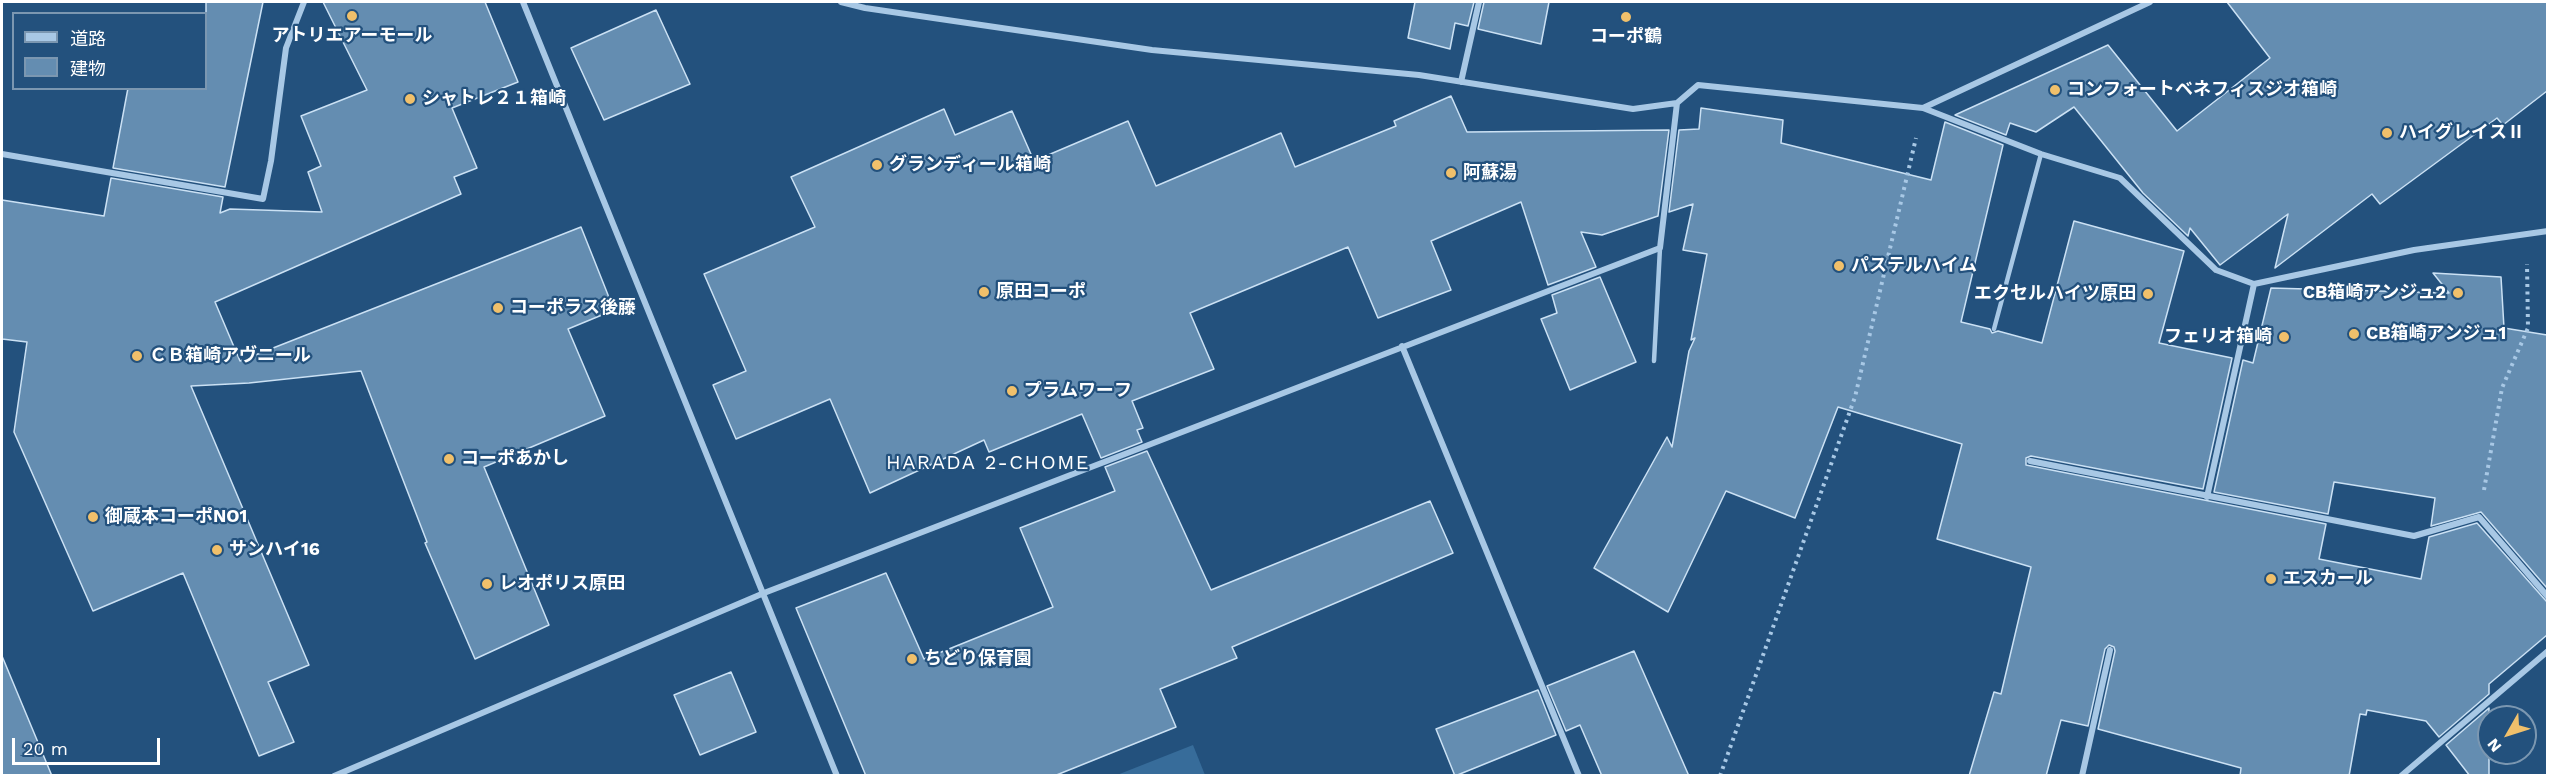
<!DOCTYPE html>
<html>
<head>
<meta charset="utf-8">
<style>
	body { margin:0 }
	#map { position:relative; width:2549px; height:777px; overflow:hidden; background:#23517d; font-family:"Work Sans","Noto Sans JP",sans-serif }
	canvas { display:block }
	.frame { position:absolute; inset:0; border:3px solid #fff; pointer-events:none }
	.legend { position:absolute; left:12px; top:12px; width:195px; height:78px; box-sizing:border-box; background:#23517d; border:2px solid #7b97b1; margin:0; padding:8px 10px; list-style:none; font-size:18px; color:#fff }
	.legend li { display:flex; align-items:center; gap:12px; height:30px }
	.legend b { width:30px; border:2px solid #7b97b1 }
	.north { position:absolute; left:2477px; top:705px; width:60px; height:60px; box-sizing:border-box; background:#23517d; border:2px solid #7b97b1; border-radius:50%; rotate:231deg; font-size:16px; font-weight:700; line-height:24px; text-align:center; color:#fff }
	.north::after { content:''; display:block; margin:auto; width:21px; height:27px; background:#f0c06b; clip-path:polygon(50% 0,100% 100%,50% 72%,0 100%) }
	.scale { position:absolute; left:12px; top:738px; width:148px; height:27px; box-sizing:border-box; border:3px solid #fff; border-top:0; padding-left:8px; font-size:18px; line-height:21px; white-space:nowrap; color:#fff; -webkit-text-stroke:4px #23517d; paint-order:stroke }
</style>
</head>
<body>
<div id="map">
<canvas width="2549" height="777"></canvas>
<div class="frame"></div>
<ul class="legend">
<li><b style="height:8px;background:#a8c8e5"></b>道路</li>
<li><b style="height:16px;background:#648db1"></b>建物</li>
</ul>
<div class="north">N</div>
<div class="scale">20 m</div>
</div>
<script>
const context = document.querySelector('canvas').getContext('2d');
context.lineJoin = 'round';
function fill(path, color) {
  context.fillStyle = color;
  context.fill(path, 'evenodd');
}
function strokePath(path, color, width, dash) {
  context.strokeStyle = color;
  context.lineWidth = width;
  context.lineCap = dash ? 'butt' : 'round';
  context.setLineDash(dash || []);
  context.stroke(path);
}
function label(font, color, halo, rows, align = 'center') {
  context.font = font + ' "Work Sans","Noto Sans JP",sans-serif';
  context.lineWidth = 4.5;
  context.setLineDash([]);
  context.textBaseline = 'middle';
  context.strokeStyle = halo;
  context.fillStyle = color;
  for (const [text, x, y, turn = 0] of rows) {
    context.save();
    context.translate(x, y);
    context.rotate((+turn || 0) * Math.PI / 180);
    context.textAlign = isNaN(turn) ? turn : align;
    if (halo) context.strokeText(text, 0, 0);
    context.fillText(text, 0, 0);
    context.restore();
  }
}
fill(new Path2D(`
	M1193,745L1205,775H1117Z`), '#376c9a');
const building = new Path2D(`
	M206,2H263L225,187L113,168L128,88H206Z
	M323,2H485L518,82L452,108L477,168L454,177L461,194L215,302L240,361L581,227L614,310L568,329L605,416L484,467L549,625L475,659L425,543L427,542L361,371L249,383L191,386L309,665L268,682L294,742L259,756L183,573L93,611L14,432L27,342L2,339V200L104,216L111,178L223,197L220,213L230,209L322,212L308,172L321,166L301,116L367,90Z
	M1415,2H1474L1468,26L1455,23L1450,49L1408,38Z
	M1484,2H1549L1541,44L1478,29Z
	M2227,2H2547V91L2503,125L2497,118L2380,204L2372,194L2275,268L2288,214L2220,265L2190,228L2188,236L2143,193L2074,107L2036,132L2010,123L2006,135L1955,115L2108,45L2177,131L2270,58Z
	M656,10L690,84L604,120L571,48Z
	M1451,96L1467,132L1669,130L1658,216L1602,235L1581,232L1596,267L1548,285L1521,202L1431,241L1451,290L1378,318L1348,247L1190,313L1214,369L1132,401L1143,428L1137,430L1142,442L1101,458L1082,414L989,452L984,440L870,493L830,399L736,439L713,385L746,371L704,274L815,227L791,177L944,109L955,135L1012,111L1034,161L1128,121L1156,186L1281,133L1295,167L1396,126L1394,121Z
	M1701,108L1783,120L1781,143L1931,180L1945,122L2003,145L1961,322L1990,329L1992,333L1998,331L2042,343L2074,221L2184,251L2159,343L2232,358L2203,489L2031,456L2026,458V465L2326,524L2319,559L2421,579L2429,537L2477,523L2547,602V635L2489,684V694L2439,737L2426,721L2367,710L2366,715L2360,714L2349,776H2240L2241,768L2098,729L2115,651L2114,647L2109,645L2105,649L2088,726L2061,720L2046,776H1969L1994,692L2001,694L2031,567L1937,539L1962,444L1838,407L1795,518L1726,491L1668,612L1594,568L1667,437L1672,447L1689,351L1695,338L1691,340L1707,254L1683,250L1693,204L1669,212L1679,130L1699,129Z
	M2433,273L2501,277L2504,328L2547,335V588L2481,512L2431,526L2435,498L2334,482L2328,514L2214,492L2243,360L2253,363L2271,288L2449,293Z
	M1600,277L1636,362L1570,390L1541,319L1557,313L1552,295Z
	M1147,451L1211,590L1430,501L1453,553L1232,647L1237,658L1160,689L1176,727L1054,776H866L796,608L886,573L924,659L1053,607L1020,528L1115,491L1105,467Z
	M1634,651L1689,776H1602L1580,725L1566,731L1547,686Z
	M2,656L52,776H2Z
	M731,672L756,732L700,755L674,695Z
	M1538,690L1556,735L1455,776L1436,729Z
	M2489,708V776H2470L2446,745Z`);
fill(building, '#648db1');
strokePath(building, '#cbe1f4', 1.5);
strokePath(new Path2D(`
	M2484,490L2502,388L2528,328L2527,264
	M1720,776L1855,397L1916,138`), '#a8c8e5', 4, [3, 4.5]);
strokePath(new Path2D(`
	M1994,329L2041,154
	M1654,361L1660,248`), '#a8c8e5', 4.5);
strokePath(new Path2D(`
	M523,2L837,776
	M841,2L865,8L1152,50L1419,75L1633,109L1677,103L1698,85L1923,108L2041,154L2120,178L2216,270L2254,284L2414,250L2548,231
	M1461,82L1479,2
	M1923,108L2150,2
	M2,154L263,199L271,161L286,48L304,2
	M1402,346L1579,776
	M2030,461L2414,536L2479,517L2548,597
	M2207,497L2254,284
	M334,776L764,593L1660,248L1677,103
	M2082,776L2110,650
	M2401,776L2548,651`), '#a8c8e5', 6);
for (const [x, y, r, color] of [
	[352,16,6,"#f0c06b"],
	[1626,17,6,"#f0c06b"],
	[2055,90,6,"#f0c06b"],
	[410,99,6,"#f0c06b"],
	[2387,133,6,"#f0c06b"],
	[877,165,6,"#f0c06b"],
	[1451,173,6,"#f0c06b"],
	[1839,266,6,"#f0c06b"],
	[984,292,6,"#f0c06b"],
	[2458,293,6,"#f0c06b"],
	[2148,294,6,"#f0c06b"],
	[498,308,6,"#f0c06b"],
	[2354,334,6,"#f0c06b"],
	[2284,337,6,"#f0c06b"],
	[137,356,6,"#f0c06b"],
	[1012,391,6,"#f0c06b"],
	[449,459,6,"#f0c06b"],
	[93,517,6,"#f0c06b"],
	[217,550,6,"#f0c06b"],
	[2271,579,6,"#f0c06b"],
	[487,584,6,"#f0c06b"],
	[912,659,6,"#f0c06b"]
]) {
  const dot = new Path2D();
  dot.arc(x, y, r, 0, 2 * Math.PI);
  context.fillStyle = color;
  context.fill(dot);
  strokePath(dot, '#23517d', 2);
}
label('bold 18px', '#fff', '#23517d', [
	["アトリエアーモール",352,36,"center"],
	["コーポ鶴",1626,37,"center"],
	["コンフォートベネフィスジオ箱崎",2067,90],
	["シャトレ２１箱崎",422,99],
	["ハイグレイスⅡ",2399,133],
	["グランディール箱崎",889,165],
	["阿蘇湯",1463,173],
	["パステルハイム",1851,266],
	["原田コーポ",996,292],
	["CB箱崎アンジュ2",2446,293,"right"],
	["エクセルハイツ原田",2136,294,"right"],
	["コーポラス後藤",510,308],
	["CB箱崎アンジュ1",2366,334],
	["フェリオ箱崎",2272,337,"right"],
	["ＣＢ箱崎アヴニール",149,356],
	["プラムワーフ",1024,391],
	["コーポあかし",461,459],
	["御蔵本コーポNO1",105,517],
	["サンハイ16",229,550],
	["エスカール",2283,579],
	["レオポリス原田",499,584],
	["ちどり保育園",924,659]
], 'left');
context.letterSpacing = '1.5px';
label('20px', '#fff', '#23517d', [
	["HARADA 2-CHOME",988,463]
]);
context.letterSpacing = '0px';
</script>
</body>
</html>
